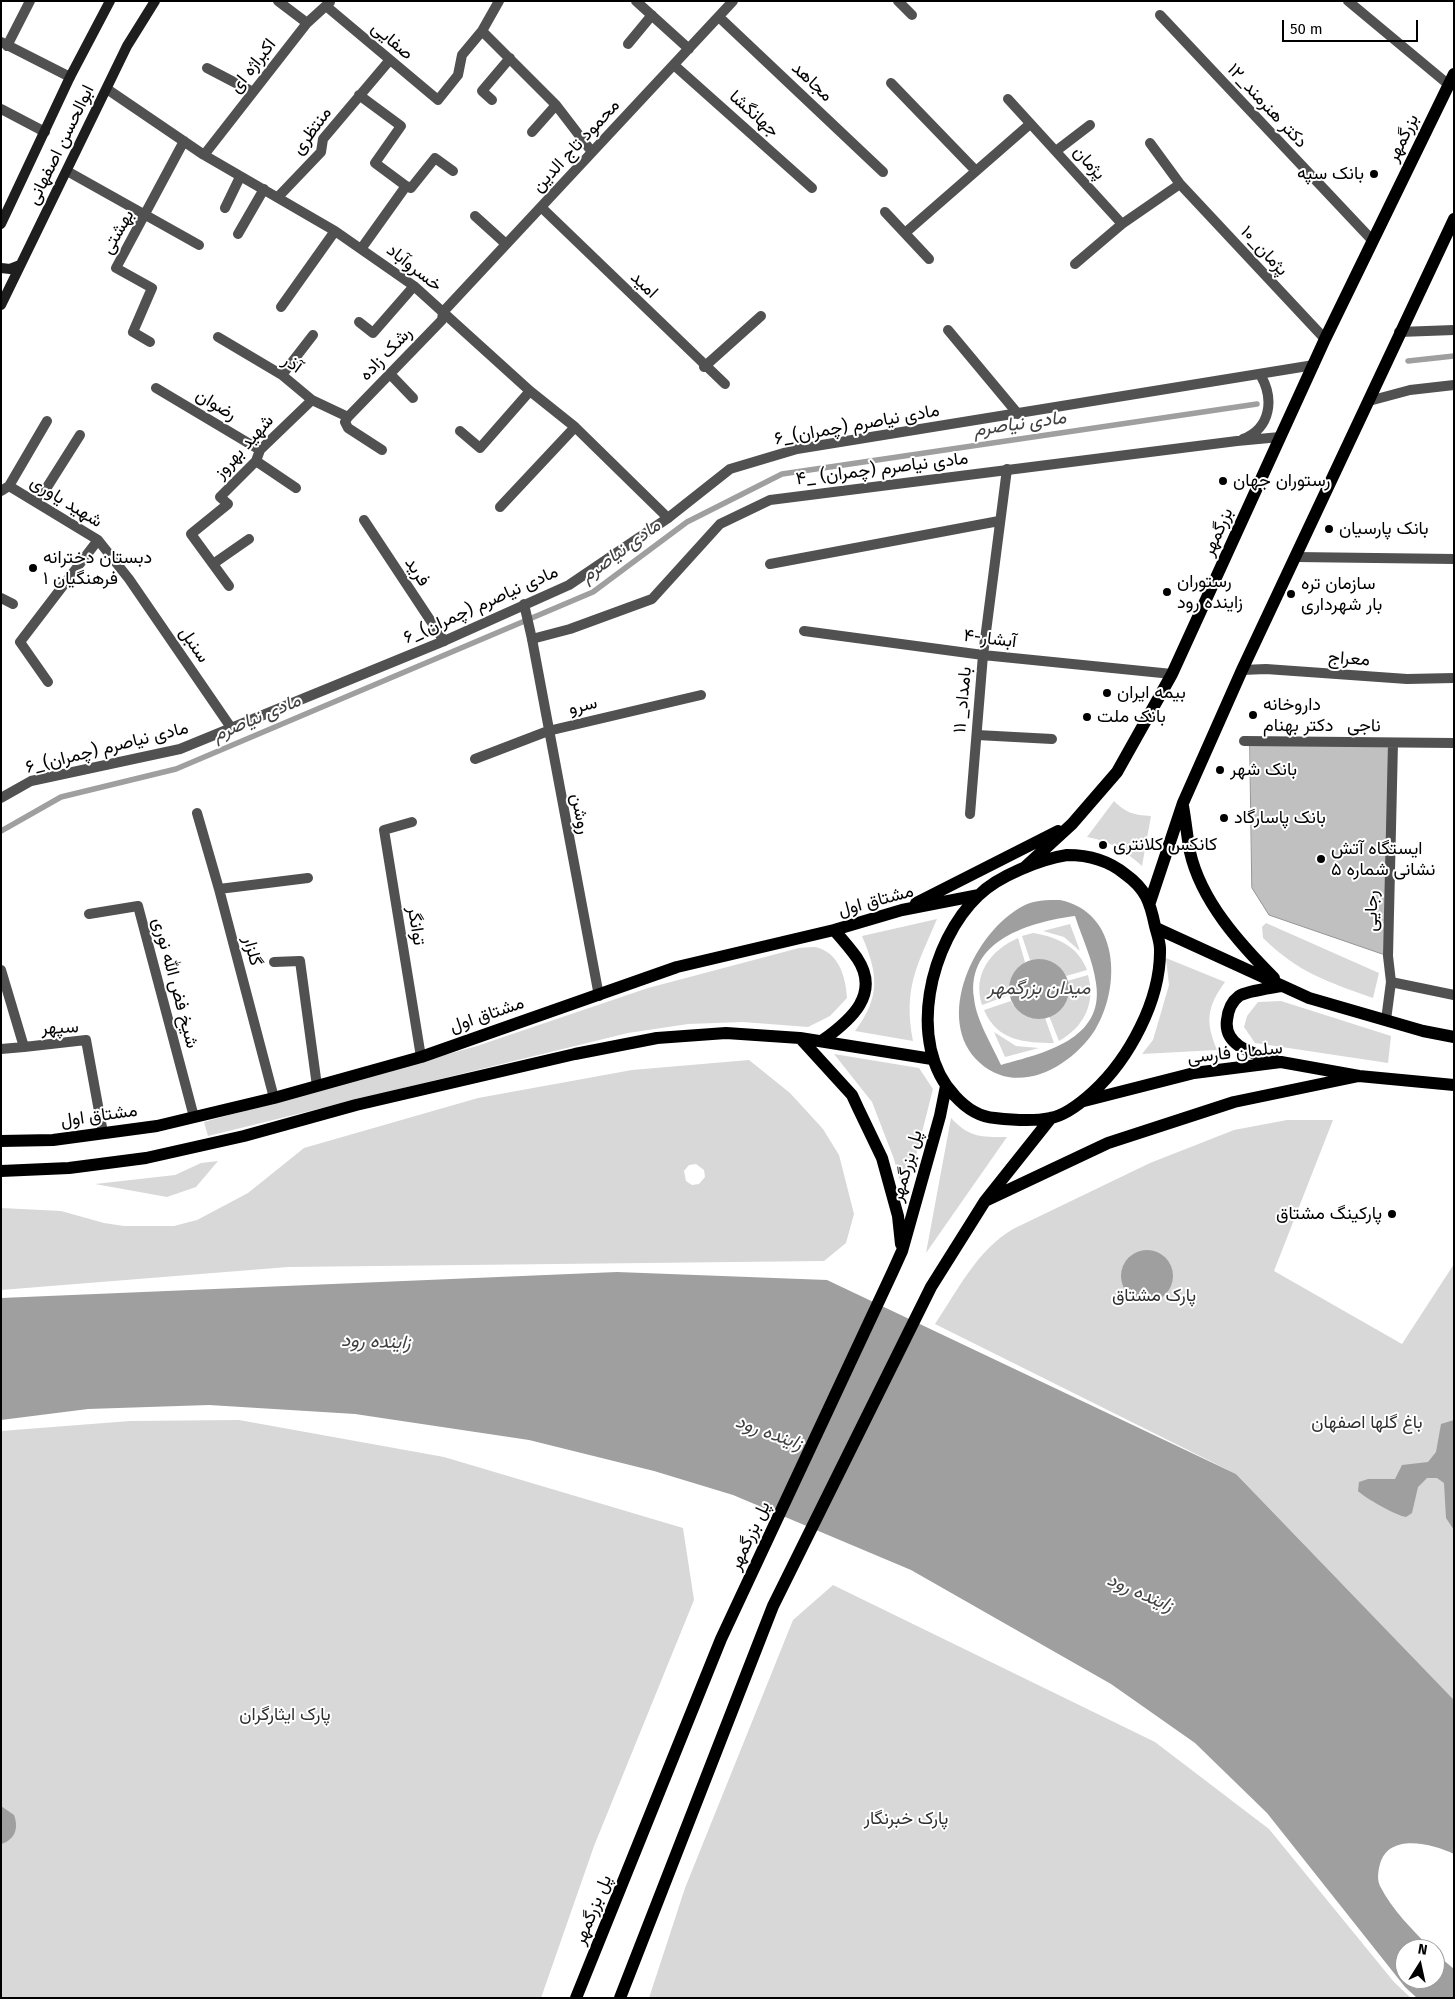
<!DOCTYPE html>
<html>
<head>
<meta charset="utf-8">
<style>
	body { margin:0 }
	#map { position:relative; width:1455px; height:1999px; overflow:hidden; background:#fff; font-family:"Fira Sans",sans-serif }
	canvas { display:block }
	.frame { position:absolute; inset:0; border:2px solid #000; pointer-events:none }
	.north { position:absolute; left:1395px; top:1939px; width:50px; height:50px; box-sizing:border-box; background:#fff; border:1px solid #999; border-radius:50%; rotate:10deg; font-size:14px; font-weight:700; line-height:20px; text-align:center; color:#000 }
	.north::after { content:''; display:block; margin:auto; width:18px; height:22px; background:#000; clip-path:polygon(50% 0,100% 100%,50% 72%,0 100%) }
	.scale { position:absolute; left:1282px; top:20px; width:136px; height:22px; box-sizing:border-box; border:2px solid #000; border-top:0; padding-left:6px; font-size:15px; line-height:18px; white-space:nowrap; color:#000; -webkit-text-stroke:4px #fff; paint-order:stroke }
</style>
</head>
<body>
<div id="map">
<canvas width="1455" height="1999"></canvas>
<div class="frame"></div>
<div class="north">N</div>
<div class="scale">50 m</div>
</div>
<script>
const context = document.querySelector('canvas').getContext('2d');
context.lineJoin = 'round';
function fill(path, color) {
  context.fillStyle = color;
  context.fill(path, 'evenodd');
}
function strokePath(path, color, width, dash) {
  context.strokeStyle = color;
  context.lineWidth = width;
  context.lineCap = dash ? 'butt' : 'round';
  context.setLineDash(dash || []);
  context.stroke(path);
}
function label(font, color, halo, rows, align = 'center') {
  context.font = font + ' "Fira Sans",Vazirmatn,sans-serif';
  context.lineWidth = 4;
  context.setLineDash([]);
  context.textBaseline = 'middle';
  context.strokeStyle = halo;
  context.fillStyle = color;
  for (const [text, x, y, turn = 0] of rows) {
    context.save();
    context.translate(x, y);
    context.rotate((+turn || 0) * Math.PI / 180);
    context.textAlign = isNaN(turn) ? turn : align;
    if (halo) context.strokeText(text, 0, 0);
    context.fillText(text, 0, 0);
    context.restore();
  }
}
fill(new Path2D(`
	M1114,801C1126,813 1134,815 1151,816L1142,866C1125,851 1110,841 1087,837Z
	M937,919C917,966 903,988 913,1041L855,1031C881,996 878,974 862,936Z
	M1266,923L1379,973L1373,998C1326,981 1299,973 1263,938L1262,927Z
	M1070,924L1080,951L1064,937L1043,931Z
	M1033,933C1057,937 1078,946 1087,970L1066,976C1058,963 1046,958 1030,960L1022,936Z
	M1018,938L1025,962L1008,990L1009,995L982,1005C972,974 991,950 1018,938Z
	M799,948C805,948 814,946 819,948C840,955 846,979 847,998L830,1016L808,1027L743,1022L688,1024L628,1033L208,1136L204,1122L477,1046L648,988Z
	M1166,958L1225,982C1207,1007 1205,1021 1217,1050L1142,1054L1153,1040L1169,985Z
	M1088,975C1096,1003 1084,1027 1059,1041L1049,1016L1060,1009L1067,981Z
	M1011,1001L1013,1005L1041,1019L1045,1018L1054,1043C1025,1043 997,1041 984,1010Z
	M1281,1001L1391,1036L1388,1063L1255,1043L1244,1027L1247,1016L1258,1002Z
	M994,1032L1016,1046L1039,1048L1005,1057Z
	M834,1054L919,1068L933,1089L905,1199L894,1159L872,1102Z
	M749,1060L790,1093L823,1129L839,1155L854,1214L846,1243L824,1261L288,1267L1,1290V1208L61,1211L104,1223L124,1226H174L197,1220L248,1193L304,1148L478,1098L632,1070ZM696,1164L704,1170L705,1177L699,1184L692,1185L686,1181L684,1171L689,1165Z
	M951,1118C970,1138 981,1137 1007,1137L926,1253Z
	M1287,1120H1333L1274,1271L1402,1344L1454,1264V1700L1236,1474L935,1324C958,1290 977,1250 1013,1229L1150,1163L1234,1130Z
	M218,1161L196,1187L167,1197L95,1184L175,1175L201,1163Z
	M239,1420L444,1457L683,1528L694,1600L594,1846L541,1998H1V1431L130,1421Z
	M833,1585L1155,1742L1269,1829L1394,1982L1411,1998H649L685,1888L793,1620Z`), '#d8d8d8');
fill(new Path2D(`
	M1060,900C1119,912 1122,986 1095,1030C1071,1067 1018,1097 980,1063C932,1020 975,931 1023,906C1034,900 1047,900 1060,900ZM1075,916C1082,938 1093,960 1096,983C1105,1040 1043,1053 1001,1065C992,1045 976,1020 974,998C966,940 1030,922 1075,916Z
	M1009 989a30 30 0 1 1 60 0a30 30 0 1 1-60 0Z
	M1121 1276a26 26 0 1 1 52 0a26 26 0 1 1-52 0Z
	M617,1272L827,1280L1236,1474L1454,1700V1854C1433,1844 1389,1832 1380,1864C1378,1871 1377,1880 1380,1886C1392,1910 1413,1930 1431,1949H1405V1979H1435V1953L1454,1969V1998H1417L1405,1987L1267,1813L1195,1743L1111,1684L911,1570L733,1495L654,1471L529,1440L355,1414L209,1405L88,1409L1,1420V1298Z
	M1454,1420V1530L1446,1518L1444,1483L1437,1478H1427L1418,1487L1412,1513L1406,1517C1397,1516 1365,1498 1358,1491L1359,1482L1368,1479H1395L1402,1465L1428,1462L1436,1452L1441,1424Z
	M1,1806L14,1815C19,1828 15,1840 1,1844Z`), '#9f9f9f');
strokePath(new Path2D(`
	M1408,361L1454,356
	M1,831L61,797L176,769L593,592L687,522L782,474L1257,404`), '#9f9f9f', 5.5);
const building = new Path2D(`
	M1250,741L1393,743L1388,956L1269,915L1252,888Z`);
fill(building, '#c0c0c0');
strokePath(building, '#959595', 1);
strokePath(new Path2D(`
	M278,1L307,23
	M636,1L689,49
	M898,1L912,15
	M1348,1L1449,85
	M326,6L438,100L458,75L462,55L482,31L499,1
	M1160,15L1372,240
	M719,17L883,172
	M482,31L556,105L592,152
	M1,42L70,77
	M628,44L652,15
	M7,46L30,1
	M674,65L812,188
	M207,68L253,92
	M891,83L976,171
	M107,89L204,155L335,231L414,286L530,391L575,427L668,518
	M359,95L401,126L375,163L406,186
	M1008,99L1122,224
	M492,100L482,91L510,58
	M1,109L45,132
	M532,132L556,105
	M1150,143L1180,184L1325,339
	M1056,151L1090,125
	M204,155L307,23L330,2
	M67,171L199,245
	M278,197L321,152L323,139L389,61
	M541,207L725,384
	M225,208L240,177
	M885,212L929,259
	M475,216L506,244
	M905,233L1030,124
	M238,234L264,189
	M361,249L406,186L411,188L435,158L453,171
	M1075,264L1122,224L1180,184
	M281,307L335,231
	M359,322L373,333L414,286
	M948,330L1018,414
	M1399,332L1454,330
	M218,337L282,375L312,400L348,417
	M150,342L133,332L152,288L116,268L184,141
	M704,367L761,316
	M390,374L413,398
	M282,375L313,335
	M156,388L260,450
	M1369,401L1410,390L1454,385
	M348,417L442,320L443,312L733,1
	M348,417L345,422L348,428L382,450
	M460,431L480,448L530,391
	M256,461L296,488
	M9,486L47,421
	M1,491L9,486L98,540L129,579L232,729
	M37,503L80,435
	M500,507L575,427
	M364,520L444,641
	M1296,557L1454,559
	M213,564L249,539
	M770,564L999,521
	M229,586L191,534L228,504L220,497L256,461L260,450L312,400
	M1,598L13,604
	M804,631L983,655L1172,674
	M532,639L599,996
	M1242,670L1266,669L1407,679L1454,678
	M48,682L20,642L98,540
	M977,735L1052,739
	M1244,741L1454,743
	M475,759L548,731L701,695
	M197,813L219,889L274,1098
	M970,814L983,655L1007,469
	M412,822L384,830L421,1057
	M219,889L308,878
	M89,914L138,906L194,1117
	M274,962L300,961L317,1086
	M1,970L24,1047L86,1040L103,1133
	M1391,982L1454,995
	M1386,1020L1391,982L1388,956L1393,743
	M1,1049L24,1047`), '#515151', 10);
strokePath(new Path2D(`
	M1243,439C1271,428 1274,399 1261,376
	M524,604L532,639L570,629L652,599L720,524L770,500L1237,441L1280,437
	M1,798L31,781L180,749L444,641L569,585L668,518L730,469L797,449L1314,365`), '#515151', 10);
strokePath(new Path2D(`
	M1,224L70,77L110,1
	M1,268L10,269L20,265
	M1,305L127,46L155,1`), '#1e1e1e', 10);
strokePath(new Path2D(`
	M1183,806C1186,822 1187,837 1190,852C1201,901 1240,944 1274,978
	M1067,855C1089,855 1108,860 1125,874C1146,889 1150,902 1155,926C1157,934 1160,942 1160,949C1161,1000 1129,1059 1093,1092C1082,1102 1064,1116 1050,1118C1032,1122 1012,1120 995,1118C979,1117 965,1107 955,1096C905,1044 930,941 979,895C998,876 1041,859 1067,855Z
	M1024,868L1072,824L1117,772L1172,674L1325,339L1454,74
	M1150,902L1183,803L1242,670L1454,219
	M916,903L1058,831
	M1156,928L1309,998L1423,1031L1454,1037
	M800,1038L852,1095L858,1108L882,1158L898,1216L901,1244
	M823,1040C851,1020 881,994 857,958C850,948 842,939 834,930
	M1276,1061C1256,1054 1223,1047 1227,1020C1228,1010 1231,1002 1239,996C1247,991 1271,988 1281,986
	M1084,1101L1194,1073L1281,1062L1359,1076L1454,1085
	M1,1141L53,1140L157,1126L274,1098L421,1057L677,967L834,930L902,910L979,895
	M1,1171L69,1168L146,1158L244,1136L356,1105L575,1054L657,1038L726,1033L800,1038L932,1059
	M987,1200L1108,1143L1234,1102L1359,1076
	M576,1998L721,1639L893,1271L902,1251L940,1116L946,1086
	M620,1998L773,1606L931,1287L985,1201L1051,1118`), '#000', 12);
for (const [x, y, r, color] of [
	[1374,174,5,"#000"],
	[1223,481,5,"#000"],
	[1329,529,5,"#000"],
	[33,568,5,"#000"],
	[1167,592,5,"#000"],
	[1291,594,5,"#000"],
	[1107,693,5,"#000"],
	[1253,715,5,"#000"],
	[1087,717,5,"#000"],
	[1220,770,5,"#000"],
	[1224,818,5,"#000"],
	[1103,845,5,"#000"],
	[1321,859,5,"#000"],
	[1392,1214,5,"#000"]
]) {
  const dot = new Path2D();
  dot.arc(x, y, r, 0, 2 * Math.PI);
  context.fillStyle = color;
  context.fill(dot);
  strokePath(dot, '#fff', 2);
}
label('18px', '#000', '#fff', [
	["صفایی",392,41,40],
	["اکبراژه ای",253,66,-52],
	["مجاهد",812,82,43],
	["۱۲_دکتر هنرمند",1267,106,47],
	["جهانگشا",754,114,42],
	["منتظری",312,131,-54],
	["بزرگمهر",1403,138,-64],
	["ابوالحسن اصفهانی",61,145,-64],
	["محمود تاج الدین",576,146,-47],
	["پژمان",1089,163,48],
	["بهشتی",118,232,-60],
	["۱۰_پژمان",1264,251,47],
	["خسروآباد",414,268,38],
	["امید",644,285,44],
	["رشک زاده",386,354,-46],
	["آذر",292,364,35],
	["رضوان",216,405,31],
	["۶_مادی نیاصرم (چمران)",857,425,-10],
	["شهید بهروز",244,447,-48],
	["۴_ مادی نیاصرم (چمران)",882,469,-7],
	["شهید یاوری",66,502,32],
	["بزرگمهر",1218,532,-66],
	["فرید",417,572,57],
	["۶_مادی نیاصرم (چمران)",481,605,-24],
	["۴-آبشار",990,639,7],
	["سنبل",194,645,56],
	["معراج",1349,659,4],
	["۱۱ _بامداد",963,700,-85],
	["سرو",583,706,-13],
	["ناجی",1364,726,1],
	["۶_مادی نیاصرم (چمران)",107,748,-14],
	["روشن",580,814,79],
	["مشتاق اول",876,901,-15],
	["رجایی",1372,911,-89],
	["توانگر",416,926,81],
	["گلزار",252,951,75],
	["شیخ فض الله نوری",175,983,75],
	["مشتاق اول",487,1015,-19],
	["سپهر",60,1028,-2],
	["سلمان فارسی",1235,1053,-6],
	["مشتاق اول",99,1116,-8],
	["پل بزرگمهر",907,1166,-74],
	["پل بزرگمهر",750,1536,-65],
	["پل بزرگمهر",593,1910,-68]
]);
label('18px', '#000', '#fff', [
	["بانک سپه",1364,174,"right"],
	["رستوران جهان",1233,481],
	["بانک پارسیان",1339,529],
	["دبستان دخترانه",43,558],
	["فرهنگیان ۱",43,579],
	["رستوران",1177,582],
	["زاینده رود",1177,603],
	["سازمان تره",1301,584],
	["بار شهرداری",1301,605],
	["بیمه ایران",1117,693],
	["داروخانه",1263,705],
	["دکتر بهنام",1263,726],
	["بانک ملت",1097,717],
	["بانک شهر",1230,770],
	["بانک پاسارگاد",1234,818],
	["کانکس کلانتری",1113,845],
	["ایستگاه آتش",1331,849],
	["نشانی شماره ۵",1331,870],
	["پارکینگ مشتاق",1382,1214,"right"]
], 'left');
label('18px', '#2f2f2f', '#fff', [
	["پارک مشتاق",1154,1296],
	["باغ گلها اصفهان",1367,1423],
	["پارک ایثارگران",285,1715],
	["پارک خبرنگار",906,1819]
]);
label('italic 19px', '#404040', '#fff', [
	["مادی نیاصرم",1020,424,-8],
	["مادی نیاصرم",621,551,-36],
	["مادی نیاصرم",257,718,-23],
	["میدان بزرگمهر",1039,989],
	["زاینده رود",376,1342,2],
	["زاینده رود",769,1433,20],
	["زاینده رود",1140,1593,24]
]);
</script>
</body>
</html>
